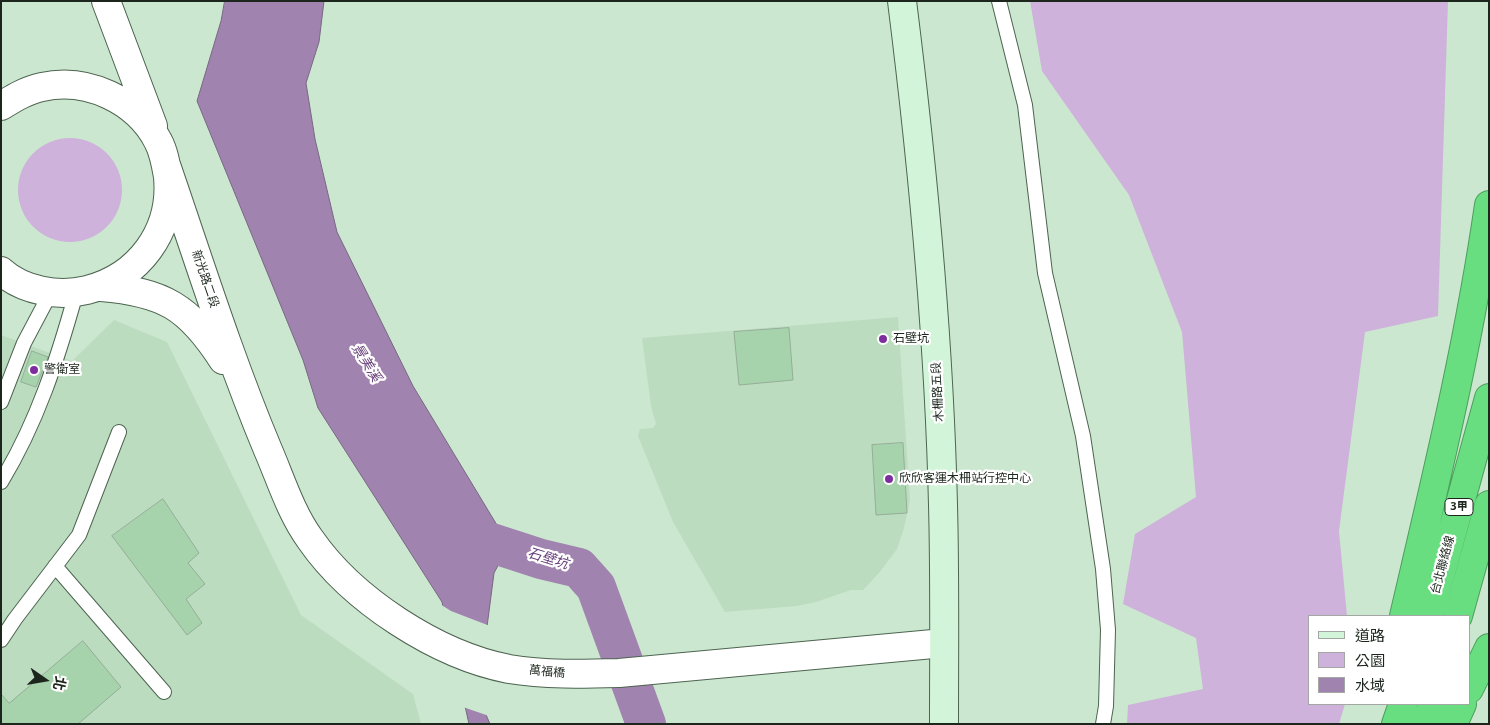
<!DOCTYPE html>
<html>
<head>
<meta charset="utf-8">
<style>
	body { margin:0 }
	#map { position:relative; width:1490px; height:725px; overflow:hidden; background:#cce7cf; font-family:"Noto Sans","Noto Sans TC",sans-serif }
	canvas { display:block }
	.frame { position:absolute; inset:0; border:2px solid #1c261d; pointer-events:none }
	.legend { position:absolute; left:1308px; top:615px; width:162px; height:90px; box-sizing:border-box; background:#fff; border:1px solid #a4a8a5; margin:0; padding:6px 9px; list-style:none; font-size:15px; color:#1c261d }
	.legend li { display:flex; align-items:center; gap:10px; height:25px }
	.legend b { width:25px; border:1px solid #a4a8a5 }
	.north { position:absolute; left:20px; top:655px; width:50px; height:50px; -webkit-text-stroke:4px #fff; paint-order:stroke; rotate:103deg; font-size:14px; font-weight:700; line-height:20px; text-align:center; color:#1c261d }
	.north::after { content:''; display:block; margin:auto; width:18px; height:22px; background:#1c261d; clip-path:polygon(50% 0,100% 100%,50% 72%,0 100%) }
</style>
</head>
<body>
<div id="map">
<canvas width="1490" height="725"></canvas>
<div class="frame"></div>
<ul class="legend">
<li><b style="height:6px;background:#d2f5d9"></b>道路</li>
<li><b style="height:14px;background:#ceb2db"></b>公園</li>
<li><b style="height:14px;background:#a083af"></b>水域</li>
</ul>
<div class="north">北</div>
</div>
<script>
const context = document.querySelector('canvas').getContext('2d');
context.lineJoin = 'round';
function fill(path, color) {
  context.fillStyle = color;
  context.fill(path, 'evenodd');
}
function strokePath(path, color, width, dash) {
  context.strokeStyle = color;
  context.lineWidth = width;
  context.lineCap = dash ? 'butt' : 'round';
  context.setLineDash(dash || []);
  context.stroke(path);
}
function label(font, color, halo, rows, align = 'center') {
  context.font = font + ' "Noto Sans","Noto Sans TC",sans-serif';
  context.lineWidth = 4.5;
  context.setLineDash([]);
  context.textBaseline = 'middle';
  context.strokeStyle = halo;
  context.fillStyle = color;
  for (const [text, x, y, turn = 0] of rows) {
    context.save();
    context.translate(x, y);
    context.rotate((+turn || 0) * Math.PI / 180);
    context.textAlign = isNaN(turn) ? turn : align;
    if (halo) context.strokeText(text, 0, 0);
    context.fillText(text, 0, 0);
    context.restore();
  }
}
fill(new Path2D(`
	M898,317L910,500L904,528L897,549L879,573L863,590H851L816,602L797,606L725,612L673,522L638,436L640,429L653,428L656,424L651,406L642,338Z
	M114,320L167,342L301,615L413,694L421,724H1V335L72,361Z`), '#bcdcc0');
fill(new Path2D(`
	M1030,1H1448L1438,316L1365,332L1339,531L1347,616H1309V704H1345L1339,724H1127L1128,705L1203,689L1196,638L1123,604L1135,534L1196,497L1182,332L1129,195L1042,71Z
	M18 190a52 52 0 1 1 104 0a52 52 0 1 1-104 0Z`), '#ceb2db');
const water = new Path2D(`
	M225,1H324L319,42L306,83L315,139L337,232L413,386L509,545L494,573L478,696L490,724H469L442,602L318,408L303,360L197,101L221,21Z`);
fill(water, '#a083af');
strokePath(water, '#786783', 1);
fill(new Path2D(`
	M440,604L451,611L490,626L481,696L489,716L463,707Z`), '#cce7cf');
strokePath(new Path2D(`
	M467,535L541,559L579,568L596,587L646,724`), '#a083af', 40);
const building = new Path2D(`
	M789,328L793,380L739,385L734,332Z
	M32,351L48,357L36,387L21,382Z
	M903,443L907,513L876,515L872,445Z
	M163,499L199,553L188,563L205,584L186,599L202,623L187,635L112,536Z
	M83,641L121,687L78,724H1V694L9,703Z`);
fill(building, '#a6d3ac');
strokePath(building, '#95ae98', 1);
const service = new Path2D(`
	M999,1L1025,105L1045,273L1083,436L1103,569L1108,630L1106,706L1103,724
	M1,402L24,343L51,292
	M1,482C37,423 58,358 76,293
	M55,566L164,692
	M1,640L15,619L79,535L119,432`);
const tertiary = new Path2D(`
	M106,1L153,126
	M1,106C14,98 27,90 42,87C87,77 137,100 158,141C164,152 166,165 168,177C173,231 139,277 87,290C59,297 23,291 1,271
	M166,165C199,261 229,357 268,450C281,480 291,513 310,539C352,600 437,655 509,669C545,675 582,674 619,673L944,643
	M101,287C164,292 189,307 223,360`);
const secondary = new Path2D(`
	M902,1C923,168 939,337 943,505C945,578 944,651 944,724`);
const motorway = new Path2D(`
	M1404,616C1436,479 1469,344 1489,205
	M1429,616L1489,398
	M1458,616L1489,505
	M1469,689L1489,648
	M1396,724L1403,704
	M1425,724L1433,704
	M1453,724L1462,704`);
strokePath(service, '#4d6450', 16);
strokePath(tertiary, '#4d6450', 30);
strokePath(secondary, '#4d6450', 30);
strokePath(motorway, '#4d9e5e', 30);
strokePath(service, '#fff', 14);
strokePath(tertiary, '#fff', 28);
strokePath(secondary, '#d2f5d9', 28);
strokePath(motorway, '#68de81', 28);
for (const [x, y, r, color] of [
	[883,339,5,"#7d2d9e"],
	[34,370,5,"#7d2d9e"],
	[889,479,5,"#7d2d9e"]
]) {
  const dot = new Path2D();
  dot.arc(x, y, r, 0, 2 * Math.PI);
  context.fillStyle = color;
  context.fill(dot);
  strokePath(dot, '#fff', 2);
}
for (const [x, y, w] of [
	[1459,507,28]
]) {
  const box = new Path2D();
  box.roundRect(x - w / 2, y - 8.5, w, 17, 4);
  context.fillStyle = '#fff';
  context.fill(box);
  strokePath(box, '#1c261d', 1);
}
label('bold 11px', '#1c261d', null, [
	["3甲",1459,507]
]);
label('12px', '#1c261d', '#fff', [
	["新光路二段",205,279,71],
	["木柵路五段",938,392,-93],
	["台北聯絡線",1443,565,-75],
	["萬福橋",547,672,5]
]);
label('12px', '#1c261d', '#fff', [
	["石壁坑",893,339],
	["警衛室",44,370],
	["欣欣客運木柵站行控中心",899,479]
], 'left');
label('italic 14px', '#663f78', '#fff', [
	["景美溪",366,363,58],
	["石壁坑",548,559,17]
]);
</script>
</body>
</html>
